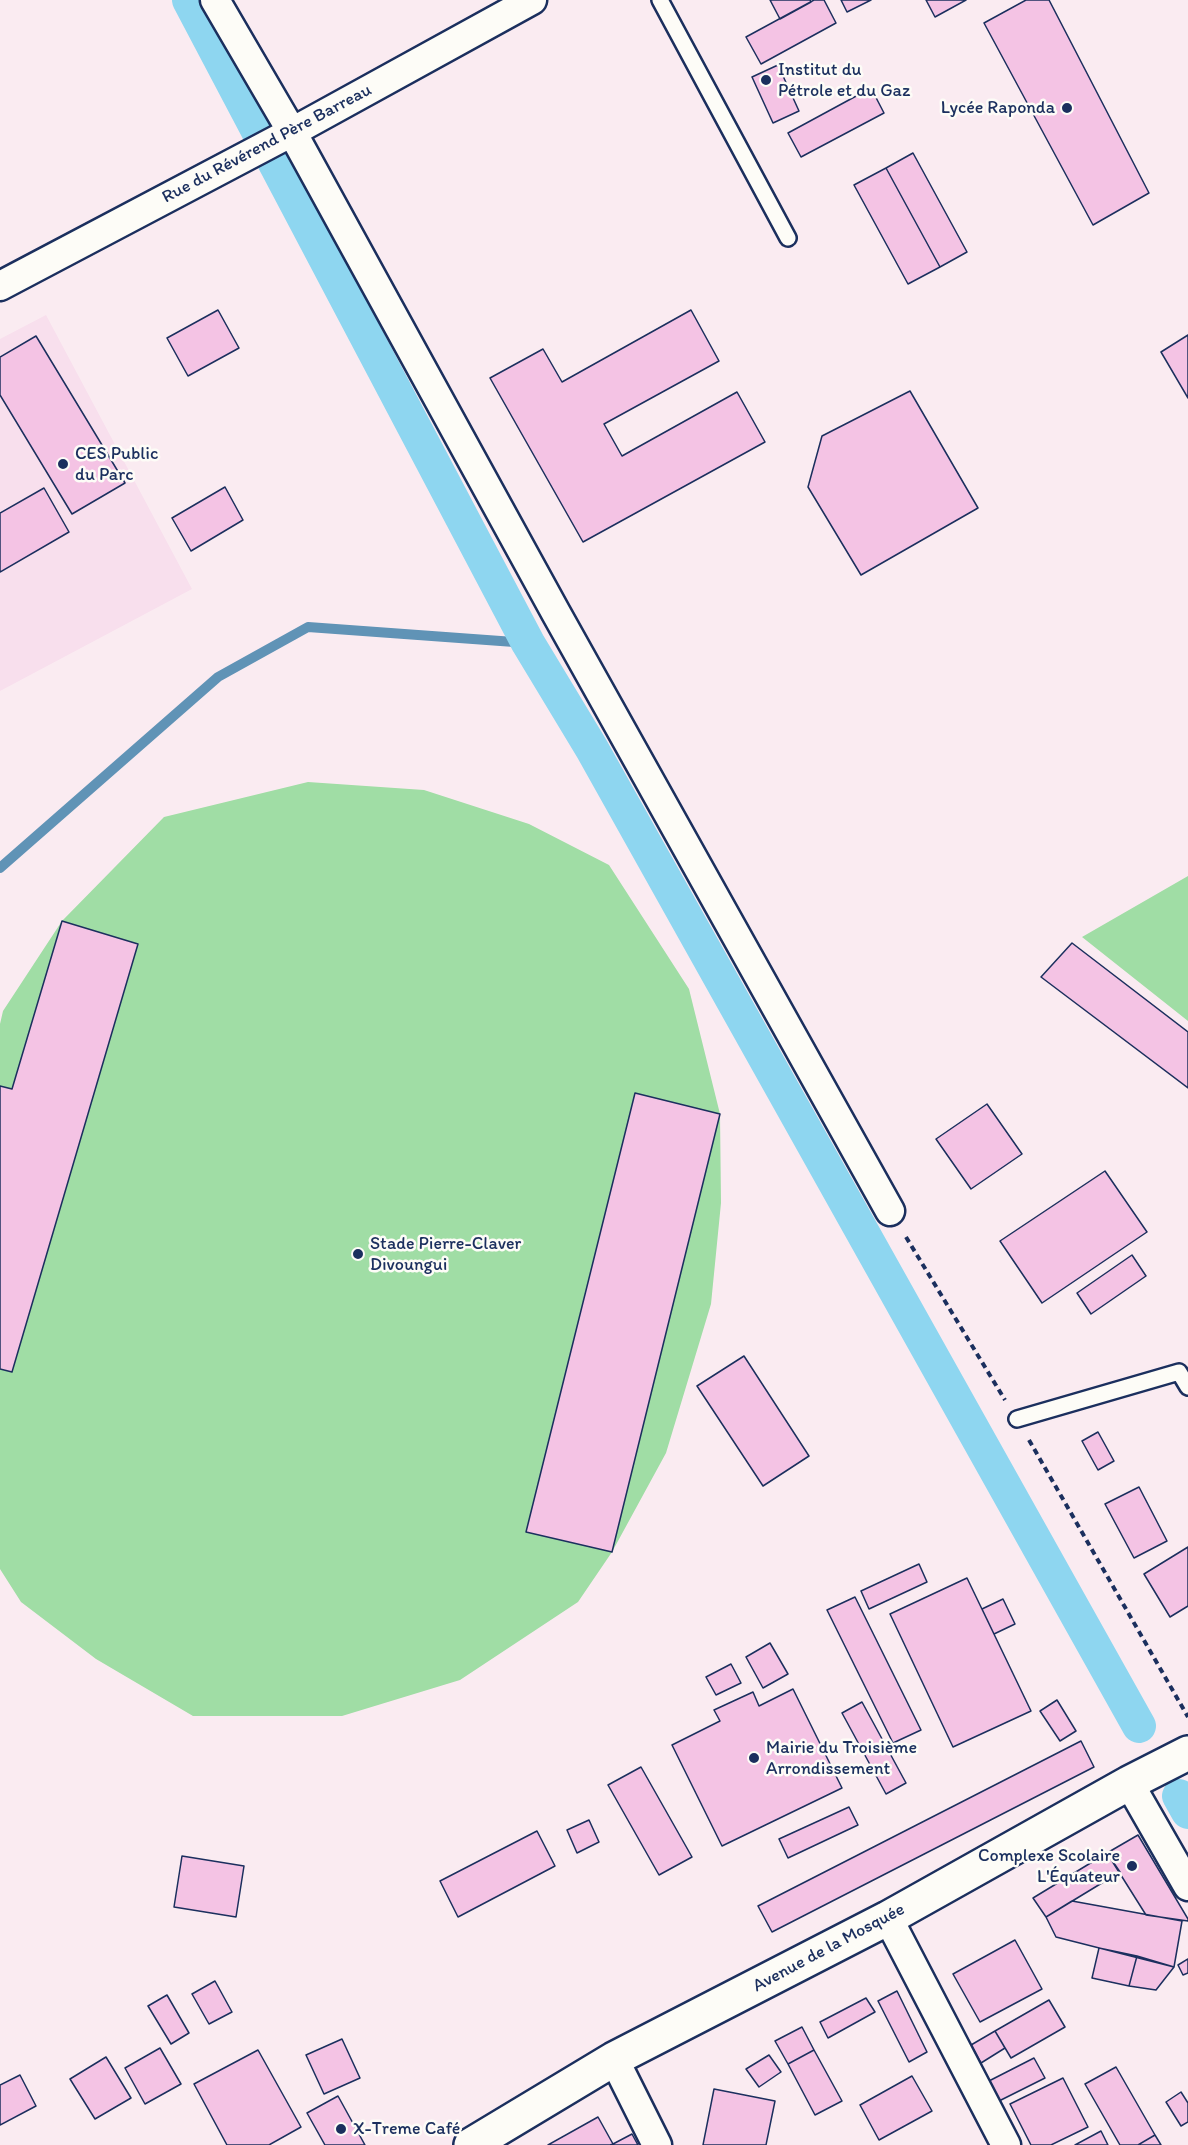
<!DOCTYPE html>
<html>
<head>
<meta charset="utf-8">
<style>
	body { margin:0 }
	canvas { display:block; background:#faebf1 }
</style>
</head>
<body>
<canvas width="1188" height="2145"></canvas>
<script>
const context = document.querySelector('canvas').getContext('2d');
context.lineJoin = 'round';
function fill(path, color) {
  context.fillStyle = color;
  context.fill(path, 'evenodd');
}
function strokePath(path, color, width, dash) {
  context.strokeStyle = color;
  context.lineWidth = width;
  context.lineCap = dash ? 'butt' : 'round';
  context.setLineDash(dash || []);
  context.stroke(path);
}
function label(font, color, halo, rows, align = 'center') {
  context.font = font + ' Itim,sans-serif';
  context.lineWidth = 5;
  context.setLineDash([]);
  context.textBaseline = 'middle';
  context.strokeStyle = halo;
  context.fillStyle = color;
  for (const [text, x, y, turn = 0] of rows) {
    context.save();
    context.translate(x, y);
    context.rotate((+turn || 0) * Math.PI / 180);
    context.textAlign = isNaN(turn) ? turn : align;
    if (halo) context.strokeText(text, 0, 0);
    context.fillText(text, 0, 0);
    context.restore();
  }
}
fill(new Path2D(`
	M46,315L192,589L0,691V339Z`), '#f8dfed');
fill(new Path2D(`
	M308,782L424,790L529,824L609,865L689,989L720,1114L721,1203L711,1304L666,1453L612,1552L578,1602L460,1680L342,1716H193L96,1659L21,1602L0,1569V1024L3,1011L62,921L164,817Z
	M1188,876V1021L1082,937Z`), '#a0dda5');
strokePath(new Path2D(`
	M0,868L218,677L308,627L528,643`), '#6093b6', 10);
strokePath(new Path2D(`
	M189,0L528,643L592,749L1139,1726
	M1179,1796L1188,1812`), '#8ed6f0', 34);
const building = new Path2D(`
	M770,0H810L811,2L780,19Z
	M814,0H824L836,23L761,64L746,37Z
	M841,0H871L847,12Z
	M926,0H966L935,17Z
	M1026,0H1049L1149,193L1093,225L984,23Z
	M778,65L799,111L773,123L752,77Z
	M871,88L884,113L801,157L788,133Z
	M913,153L967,252L940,267L886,168Z
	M886,168L940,267L908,284L854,185Z
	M218,310L239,348L188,376L167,338Z
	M691,310L719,361L604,424L622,456L737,392L765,442L583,542L490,378L543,349L562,382Z
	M1188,335V398L1161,352Z
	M36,336L125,483L72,514L0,395V357Z
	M910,391L978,508L861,575L808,487L822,436Z
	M225,487L243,520L191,551L172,518Z
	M44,488L69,532L0,572V513Z
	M62,921L138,944L12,1372L0,1369V1086L12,1089Z
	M1072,943L1188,1032V1088L1041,977Z
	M635,1093L720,1114L612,1552L526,1532Z
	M987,1104L1022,1154L971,1189L936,1139Z
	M1105,1171L1147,1232L1042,1303L1000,1241Z
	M1132,1255L1146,1276L1091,1314L1077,1293Z
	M744,1356L809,1456L763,1486L697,1386Z
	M1098,1432L1114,1461L1098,1470L1082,1441Z
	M1139,1487L1167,1541L1134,1558L1105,1504Z
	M1188,1547V1606L1170,1617L1144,1574Z
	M919,1564L927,1582L869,1609L861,1591Z
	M967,1578L1031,1711L953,1747L890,1614Z
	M855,1597L921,1730L893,1743L827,1610Z
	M1003,1599L1015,1624L994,1634L982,1609Z
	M770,1643L788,1674L763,1688L746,1657Z
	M731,1664L741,1683L716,1695L706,1677Z
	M793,1689L842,1788L722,1846L672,1745L720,1721L714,1710L753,1692L759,1706Z
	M1057,1700L1076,1731L1060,1741L1040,1711Z
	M862,1702L906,1783L886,1794L842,1713Z
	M1081,1741L1094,1767L772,1932L758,1906Z
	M641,1767L692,1857L659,1875L608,1785Z
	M849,1807L858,1825L788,1858L779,1839Z
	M589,1820L599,1842L577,1853L567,1830Z
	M537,1831L555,1866L458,1917L440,1881Z
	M1138,1835L1188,1919V1921L1146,1915L1107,1853Z
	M1107,1853L1120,1872L1046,1917L1033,1898Z
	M182,1856L244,1866L236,1917L174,1907Z
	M1072,1901L1182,1921L1174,1967L1056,1937L1046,1917Z
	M1015,1940L1042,1989L980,2022L953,1974Z
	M1099,1948L1137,1956L1129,1986L1092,1978Z
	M1137,1956L1174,1967L1156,1990L1129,1986Z
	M1188,1959V1973L1183,1975L1178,1965Z
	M215,1981L232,2012L209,2024L192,1994Z
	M897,1991L927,2052L909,2062L878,2001Z
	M167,1995L189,2033L171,2044L148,2006Z
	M866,1998L875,2012L828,2038L820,2022Z
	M1049,2000L1065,2027L1011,2058L995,2031Z
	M802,2027L814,2050L788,2064L775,2041Z
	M995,2031L1005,2048L981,2063L971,2045Z
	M342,2039L360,2078L324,2094L306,2055Z
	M160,2048L181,2084L145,2104L125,2068Z
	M258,2050L301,2127L269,2145H227L194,2084Z
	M814,2050L842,2101L815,2115L788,2064Z
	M769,2055L781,2072L759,2087L746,2069Z
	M106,2057L131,2098L95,2119L70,2079Z
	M1034,2058L1045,2078L995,2103L985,2083Z
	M1116,2067L1155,2135L1138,2145H1120L1085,2084Z
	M20,2075L36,2106L0,2125V2085Z
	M912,2076L932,2111L879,2140L860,2105Z
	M1063,2078L1088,2127L1051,2145H1031L1010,2104Z
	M714,2089L775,2101L766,2145H703Z
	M1181,2092L1188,2103V2122L1181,2126L1166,2102Z
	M338,2096L365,2145H325L307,2113Z
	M598,2117L613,2144L610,2145H548Z
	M1101,2131L1108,2145H1075Z
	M632,2134L638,2145H610L613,2144Z
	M1155,2135L1161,2145H1138Z`);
fill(building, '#f4c3e4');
strokePath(building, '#1b2f5e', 1.5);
const service = new Path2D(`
	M660,0L788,238
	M1017,1419L1179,1372L1188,1387`);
const minor = new Path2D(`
	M215,0L292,132L556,613L890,1211
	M0,286L292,132L532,0
	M1129,1783L1188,1886
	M888,1918L1006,2145
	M614,2059L657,2145`);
const tertiary = new Path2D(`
	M471,2145L614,2059L888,1918L1129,1783L1188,1753`);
strokePath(service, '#1b2f5e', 20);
strokePath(minor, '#1b2f5e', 33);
strokePath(tertiary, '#1b2f5e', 38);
strokePath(new Path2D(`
	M906,1237L1005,1400
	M1029,1440L1188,1717`), '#1b2f5e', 4, [6, 4.5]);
strokePath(service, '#fdfcf7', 15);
strokePath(minor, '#fdfcf7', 28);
strokePath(tertiary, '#fdfcf7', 33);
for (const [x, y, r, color] of [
	[766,80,6,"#1b2f5e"],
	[1067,108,6,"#1b2f5e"],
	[63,464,6,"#1b2f5e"],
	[358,1254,6,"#1b2f5e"],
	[754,1758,6,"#1b2f5e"],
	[1132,1866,6,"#1b2f5e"],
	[341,2129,6,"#1b2f5e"]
]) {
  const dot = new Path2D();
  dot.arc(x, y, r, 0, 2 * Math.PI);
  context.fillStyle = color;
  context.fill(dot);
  strokePath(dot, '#fdfcf7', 2);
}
label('18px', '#1b2f5e', '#fdfcf7', [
	["Institut du",778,70],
	["Pétrole et du Gaz",778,91],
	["Lycée Raponda",1055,108,"right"],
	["CES Public",75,454],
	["du Parc",75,475],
	["Stade Pierre-Claver",370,1244],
	["Divoungui",370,1265],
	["Mairie du Troisième",766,1748],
	["Arrondissement",766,1769],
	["Complexe Scolaire",1120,1856,"right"],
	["L'Équateur",1120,1877,"right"],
	["X-Treme Café",353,2129]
], 'left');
label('18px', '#1b2f5e', '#fdfcf7', [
	["Rue du Révérend Père Barreau",267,144,-28],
	["Avenue de la Mosquée",829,1948,-28]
]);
</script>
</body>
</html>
